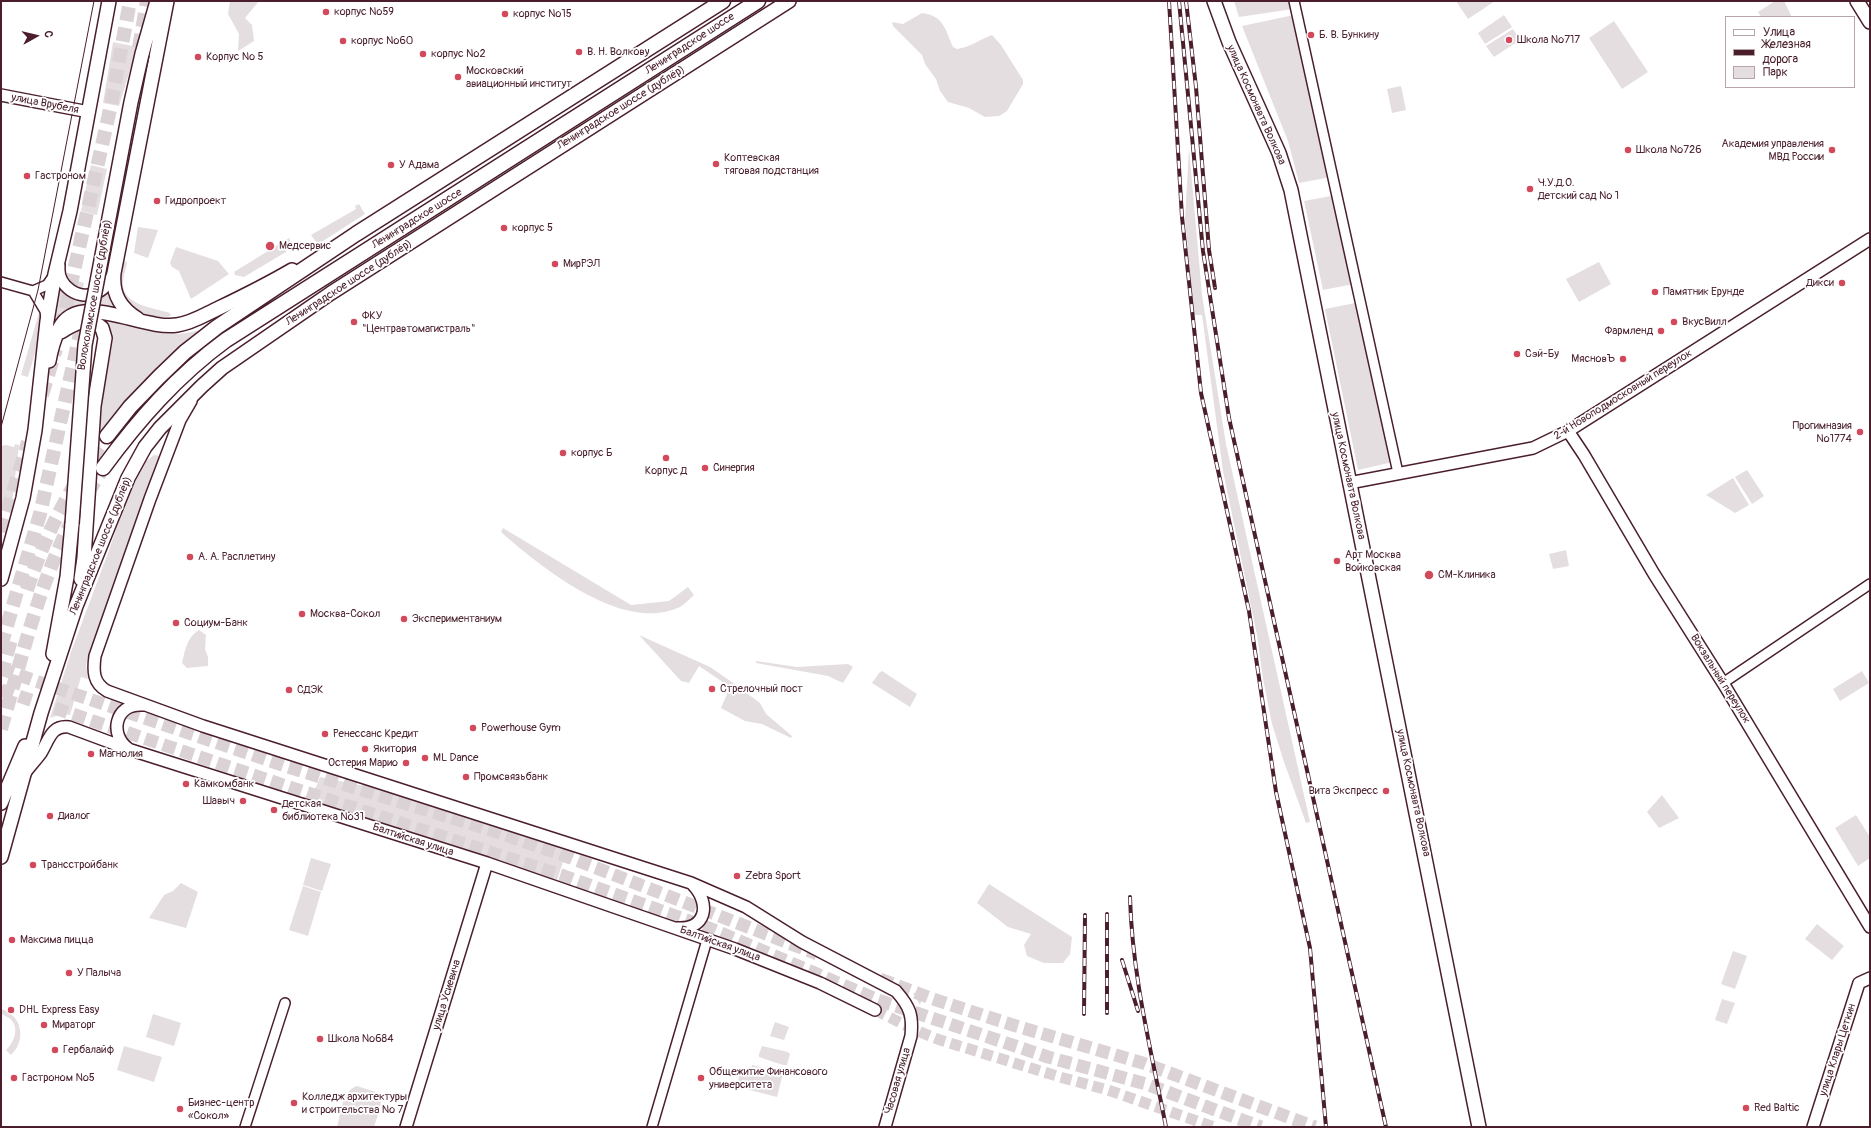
<!DOCTYPE html>
<html>
<head>
<meta charset="utf-8">
<style>
	body { margin:0 }
	#map { position:relative; width:1871px; height:1128px; overflow:hidden; background:#fff; font-family:Pangolin,sans-serif }
	canvas { display:block }
	.frame { position:absolute; inset:0; border:2px solid #4a1f2b; pointer-events:none }
	.legend { position:absolute; left:1725px; top:16px; width:130px; height:72px; box-sizing:border-box; background:#fff; border:1px solid #b7a5aa; margin:0; padding:5px 7px; list-style:none; font-size:12px; color:#4a1f2b }
	.legend li { display:flex; align-items:center; gap:8px; height:20px }
	.legend b { width:20px; border:1px solid #b7a5aa }
	.north { position:absolute; left:16px; top:16px; width:40px; height:40px; -webkit-text-stroke:3px #fff; paint-order:stroke; rotate:82deg; font-size:11px; font-weight:700; line-height:16px; text-align:center; color:#4a1f2b }
	.north::after { content:''; display:block; margin:auto; width:14px; height:18px; background:#4a1f2b; clip-path:polygon(50% 0,100% 100%,50% 72%,0 100%) }
</style>
</head>
<body>
<div id="map">
<canvas width="1871" height="1128"></canvas>
<div class="frame"></div>
<ul class="legend">
<li><b style="height:5px;background:#fff"></b>Улица</li>
<li><b style="height:5px;background:#4a1f2b"></b>Железная дорога</li>
<li><b style="height:11px;background:#e5dee0"></b>Парк</li>
</ul>
<div class="north">С</div>
</div>
<script>
const context = document.querySelector('canvas').getContext('2d');
context.lineJoin = 'round';
function fill(path, color) {
  context.fillStyle = color;
  context.fill(path, 'evenodd');
}
function strokePath(path, color, width, dash) {
  context.strokeStyle = color;
  context.lineWidth = width;
  context.lineCap = dash ? 'butt' : 'round';
  context.setLineDash(dash || []);
  context.stroke(path);
}
function label(font, color, halo, rows, align = 'center') {
  context.font = font + ' Pangolin,sans-serif';
  context.lineWidth = 3.5;
  context.setLineDash([]);
  context.textBaseline = 'middle';
  context.strokeStyle = halo;
  context.fillStyle = color;
  for (const [text, x, y, turn = 0] of rows) {
    context.save();
    context.translate(x, y);
    context.rotate((+turn || 0) * Math.PI / 180);
    context.textAlign = isNaN(turn) ? turn : align;
    if (halo) context.strokeText(text, 0, 0);
    context.fillText(text, 0, 0);
    context.restore();
  }
}
fill(new Path2D(`
	M230,1H259L245,18L252,25L254,41L238,51L239,34L228,14Z
	M1234,1H1291L1293,9L1239,17Z
	M1456,1H1495L1468,19Z
	M1775,1H1784L1792,17H1761L1758,12Z
	M922,13C944,16 945,29 953,47L957,49C970,47 979,40 992,35L1001,45L1023,80V84L1007,111L999,116L985,117L969,108L948,102L940,91L936,79L925,64L922,55L893,26L892,22L903,24Z
	M1294,15L1331,177L1299,183L1288,141L1242,26Z
	M1504,15L1512,27L1485,44L1478,33Z
	M1614,21L1648,72L1622,89L1589,38Z
	M1513,29L1520,40L1494,57L1486,46Z
	M113,42L137,47L119,106L103,103Z
	M1401,86L1406,110L1392,113L1387,89Z
	M1189,148L1202,295L1226,444L1310,822L1306,823L1284,762L1272,724L1263,679L1257,635L1223,471L1202,315H1194L1185,219Z
	M91,165L107,169L97,215L81,211Z
	M1336,195L1354,284L1323,290L1304,201Z
	M359,204L365,214L323,241L317,243L311,235L356,209L355,206Z
	M138,227L158,230L148,258L134,253Z
	M289,238L291,242L286,252L244,277L235,275L234,272Z
	M176,247L218,261L229,274L191,299L179,271L172,267L170,263Z
	M122,261L127,262C126,269 123,277 123,284C123,305 154,308 170,313L171,316C153,321 121,308 118,287C117,279 120,269 122,261Z
	M1599,262L1611,284L1579,302L1566,279Z
	M67,278L84,283L82,292L74,289Z
	M59,286C74,300 90,309 107,291L116,311C84,306 73,300 50,327Z
	M1360,302L1393,462L1358,470L1325,309Z
	M40,309C45,327 33,359 28,377L21,375Z
	M98,318C131,326 166,341 199,330C161,360 130,394 100,431L103,395L113,339L109,330Z
	M15,444L19,445L12,502L4,500L1,512V446L6,445L14,447Z
	M154,455L161,456L151,480L132,538L87,661L86,665L88,679L81,677L70,715L62,714L50,718L71,652L108,553L126,500L145,462Z
	M1747,470L1764,496L1752,504L1735,477Z
	M1733,478L1749,505L1735,513L1706,495Z
	M503,528L631,605L669,601L688,587L694,595C689,599 685,604 680,607C623,634 542,568 501,532Z
	M1566,550L1569,566L1553,569L1549,554Z
	M199,630L206,635L205,649L208,657V666L187,668L182,663C185,650 187,637 199,630Z
	M639,635L710,667L729,680L760,703L766,714L792,736L791,738L762,724L745,721L721,708L730,687L699,666L689,683L681,681Z
	M756,661L797,667L848,664L853,667L843,683L828,676L756,663Z
	M882,671L917,694L910,707L872,683L879,673Z
	M1862,671L1869,683L1840,701L1833,689Z
	M320,777L409,795L477,816L567,850L557,880L300,798C312,795 316,789 320,777Z
	M1662,795L1679,818L1659,828L1647,812Z
	M1856,815L1870,837V858L1858,866L1835,828Z
	M311,858L331,864L322,891L303,885Z
	M181,883L198,892L186,928L149,918L164,895L173,891Z
	M989,884L1072,937L1070,954L1063,963H1044L1027,956L1024,945L1031,934L1008,927L977,903Z
	M303,886L321,892L308,936L289,930Z
	M1817,924L1844,946L1832,960L1805,939Z
	M1733,951L1747,956L1735,989L1721,984Z
	M924,991L920,1005L913,993Z
	M1722,999L1735,1003L1727,1024L1715,1020Z
	M1,1009C22,1015 27,1040 11,1055L6,1050C15,1042 20,1026 9,1018C6,1016 3,1015 1,1013Z
	M153,1014L181,1023L174,1046L146,1037Z
	M775,1022L789,1027L784,1040L770,1036Z
	M124,1046L162,1057L154,1082L117,1070Z
	M762,1046L788,1052L790,1054L787,1065H783L759,1057V1054Z
	M752,1065L783,1073L777,1097L738,1087L739,1074L750,1076Z
	M357,1086L379,1093C384,1104 377,1116 374,1127H337C341,1114 342,1090 357,1086Z`), '#e5dee0');
strokePath(new Path2D(`
	M875,1010L913,1029L940,1040L1060,1077L1108,1090L1214,1127`), '#dbd2d5', 11, [11, 5.5]);
strokePath(new Path2D(`
	M1,669L288,767L497,832L571,858L817,954
	M1,690L277,783L564,876L709,928L878,1000L1048,1057L1146,1084L1261,1127
	M880,979L933,999L1016,1026L1143,1063L1315,1127`), '#dbd2d5', 13, [13, 6]);
strokePath(new Path2D(`
	M139,48L147,1
	M61,329L111,105L130,1
	M42,395L56,349
	M1,532L28,442
	M27,590C45,534 72,483 107,436
	M1,646L40,514L85,311
	M1,675L12,636
	M1,729C20,665 35,599 63,539C74,514 89,491 103,468`), '#dbd2d5', 14, [14, 7]);
const minor = new Path2D(`
	M1294,1L1398,473
	M1,282L33,291L47,285L54,275
	M33,291L45,311L46,318
	M1723,683L1870,584
	M245,1127L285,1003
	M652,1127L707,940`);
const tertiary = new Path2D(`
	M1,95L89,112
	M59,266C57,286 79,302 98,292C105,289 110,280 114,273
	M191,401L180,420L150,499L95,656C93,671 93,683 107,691L203,726L691,883L746,907L802,942L896,991C910,1007 913,1015 911,1036L885,1127
	M1568,431L1584,455L1654,574L1723,683L1870,927
	M1349,483L1533,448L1568,431L1870,239
	M129,749C109,736 114,703 143,705
	M25,773C30,766 36,760 41,753C49,740 51,725 69,727L131,750L487,863L735,949L820,983L875,1010
	M677,928C706,930 711,904 693,885
	M406,1127L487,863
	M1813,1127L1859,983L1870,978`);
const secondary = new Path2D(`
	M1214,1L1229,42L1279,153L1291,190L1479,1127
	M1857,1L1870,22
	M142,54L157,1
	M138,319C120,308 112,294 114,273L167,1
	M61,332C74,323 89,316 102,328L105,338L94,406L84,558L81,579
	M49,361C51,350 54,339 59,329C79,289 143,331 177,325C192,323 206,314 219,308C244,296 268,284 292,270
	M1,579L23,498L35,430L47,321L55,274L70,211L109,1
	M53,654L67,577L72,524
	M1,803L25,746
	M1,857L41,713L76,606L128,478L145,447L160,428L202,386L222,368L331,293L789,1`);
const primary = new Path2D(`
	M107,436L130,407L159,377L185,352L217,327L356,234L723,1
	M103,468C139,419 177,376 226,340L758,1`);
strokePath(minor, '#4a1f2b', 12);
strokePath(tertiary, '#4a1f2b', 14);
strokePath(secondary, '#4a1f2b', 16);
strokePath(primary, '#4a1f2b', 17);
strokePath(minor, '#fff', 9);
strokePath(tertiary, '#fff', 11);
strokePath(secondary, '#fff', 13);
strokePath(primary, '#fff', 14);
strokePath(new Path2D(`
	M1869,1L1870,3
	M1,427L38,290L94,1`), '#4a1f2b', 1);
const rail = new Path2D(`
	M1169,1L1182,217L1201,393L1249,611L1276,792L1310,948L1326,1127
	M1179,1L1203,251L1229,418L1386,1127
	M1186,1L1196,87L1209,250L1215,288
	M1130,897C1132,975 1151,1050 1166,1127
	M1107,914V1013
	M1122,960L1138,1011
	M1084,1014L1085,915`);
strokePath(rail, '#4a1f2b', 4);
strokePath(rail, '#fff', 2.5, [8]);
const secondaryBridge = new Path2D(`
	M72,524L85,345L131,102L142,54`);
strokePath(secondaryBridge, '#4a1f2b', 16, []);
strokePath(secondaryBridge, '#fff', 13);
for (const [x, y, r, color] of [
	[326,12,4,"#d1495b"],
	[505,14,4,"#d1495b"],
	[1311,35,4,"#d1495b"],
	[1509,40,4,"#d1495b"],
	[343,41,4,"#d1495b"],
	[579,52,4,"#d1495b"],
	[423,54,4,"#d1495b"],
	[198,57,4,"#d1495b"],
	[458,77,4,"#d1495b"],
	[1628,150,4,"#d1495b"],
	[1832,150,4,"#d1495b"],
	[716,164,4,"#d1495b"],
	[391,165,4,"#d1495b"],
	[27,176,4,"#d1495b"],
	[1530,189,4,"#d1495b"],
	[157,201,4,"#d1495b"],
	[504,228,4,"#d1495b"],
	[270,246,5,"#d1495b"],
	[555,264,4,"#d1495b"],
	[1842,283,4,"#d1495b"],
	[1655,292,4,"#d1495b"],
	[354,322,4,"#d1495b"],
	[1674,322,4,"#d1495b"],
	[1661,331,4,"#d1495b"],
	[1517,354,4,"#d1495b"],
	[1623,359,4,"#d1495b"],
	[1860,432,4,"#d1495b"],
	[563,453,4,"#d1495b"],
	[666,458,4,"#d1495b"],
	[705,468,4,"#d1495b"],
	[190,557,4,"#d1495b"],
	[1337,561,4,"#d1495b"],
	[1429,575,5,"#d1495b"],
	[302,614,4,"#d1495b"],
	[404,619,4,"#d1495b"],
	[176,623,4,"#d1495b"],
	[712,689,4,"#d1495b"],
	[289,690,4,"#d1495b"],
	[473,728,4,"#d1495b"],
	[325,734,4,"#d1495b"],
	[365,749,4,"#d1495b"],
	[91,754,4,"#d1495b"],
	[425,758,4,"#d1495b"],
	[406,763,4,"#d1495b"],
	[466,777,4,"#d1495b"],
	[186,784,4,"#d1495b"],
	[1386,791,4,"#d1495b"],
	[243,801,4,"#d1495b"],
	[274,810,4,"#d1495b"],
	[50,816,4,"#d1495b"],
	[33,865,4,"#d1495b"],
	[737,876,4,"#d1495b"],
	[12,940,4,"#d1495b"],
	[69,973,4,"#d1495b"],
	[11,1010,4,"#d1495b"],
	[44,1025,4,"#d1495b"],
	[320,1039,4,"#d1495b"],
	[55,1050,4,"#d1495b"],
	[14,1078,4,"#d1495b"],
	[701,1078,4,"#d1495b"],
	[294,1103,4,"#d1495b"],
	[1746,1108,4,"#d1495b"],
	[180,1109,4,"#d1495b"]
]) {
  const dot = new Path2D();
  dot.arc(x, y, r, 0, 2 * Math.PI);
  context.fillStyle = color;
  context.fill(dot);
  strokePath(dot, '#fff', 1.5);
}
label('11px', '#4a1f2b', '#fff', [
	["корпус №59",334,12],
	["корпус №15",513,14],
	["Б. В. Бункину",1319,35],
	["Школа №717",1517,40],
	["корпус №60",351,41],
	["В. Н. Волкову",587,52],
	["корпус №2",431,54],
	["Корпус № 5",206,57],
	["Московский",466,71],
	["авиационный институт",466,84],
	["Академия управления",1824,144,"right"],
	["МВД России",1824,157,"right"],
	["Школа №726",1636,150],
	["Коптевская",724,158],
	["тяговая подстанция",724,171],
	["У Адама",399,165],
	["Гастроном",35,176],
	["Ч.У.Д.О.",1538,183],
	["Детский сад № 1",1538,196],
	["Гидропроект",165,201],
	["корпус 5",512,228],
	["Медсервис",279,246],
	["МирРЭЛ",563,264],
	["Дикси",1834,283,"right"],
	["Памятник Ерунде",1663,292],
	["ФКУ",362,316],
	["\"Центравтомагистраль\"",362,329],
	["ВкусВилл",1682,322],
	["Фармленд",1653,331,"right"],
	["Сэй-Бу",1525,354],
	["МясновЪ",1615,359,"right"],
	["Прогимназия",1852,426,"right"],
	["№1774",1852,439,"right"],
	["корпус Б",571,453],
	["Синергия",713,468],
	["Корпус Д",666,471,"center"],
	["Арт Москва",1345,555],
	["Войковская",1345,568],
	["А. А. Расплетину",198,557],
	["СМ-Клиника",1438,575],
	["Москва-Сокол",310,614],
	["Экспериментаниум",412,619],
	["Социум-Банк",184,623],
	["Стрелочный пост",720,689],
	["СДЭК",297,690],
	["Powerhouse Gym",481,728],
	["Ренессанс Кредит",333,734],
	["Якитория",373,749],
	["Магнолия",99,754],
	["ML Dance",433,758],
	["Остерия Марио",398,763,"right"],
	["Промсвязьбанк",474,777],
	["Камкомбанк",194,784],
	["Вита Экспресс",1378,791,"right"],
	["Шавыч",235,801,"right"],
	["Детская",282,804],
	["библиотека №31",282,817],
	["Диалог",58,816],
	["Трансстройбанк",41,865],
	["Zebra Sport",745,876],
	["Максима пицца",20,940],
	["У Палыча",77,973],
	["DHL Express Easy",19,1010],
	["Мираторг",52,1025],
	["Школа №684",328,1039],
	["Гербалайф",63,1050],
	["Общежитие Финансового",709,1072],
	["университета",709,1085],
	["Гастроном №5",22,1078],
	["Колледж архитектуры",302,1097],
	["и строительства № 7",302,1110],
	["Бизнес-центр",188,1103],
	["«Сокол»",188,1116],
	["Red Baltic",1754,1108]
], 'left');
label('11px', '#4a1f2b', '#fff', [
	["Ленинградское шоссе",690,44,-33],
	["улица Врубеля",45,104,11],
	["улица Космонавта Волкова",1256,105,66],
	["Ленинградское шоссе (дублёр)",621,108,-32],
	["Ленинградское шоссе",417,219,-32],
	["Ленинградское шоссе (дублёр)",349,283,-33],
	["Волоколамское шоссе (дублёр)",95,295,-80],
	["2-й Новоподмосковный переулок",1623,395,-32],
	["улица Космонавта Волкова",1348,476,78],
	["Ленинградское шоссе (дублёр)",101,546,-68],
	["Вокзальный переулок",1720,679,58],
	["улица Космонавта Волкова",1413,793,78],
	["Балтийская улица",413,840,18],
	["Балтийская улица",720,944,20],
	["улица Усиевича",447,995,-73],
	["улица Клары Цеткин",1838,1050,-72],
	["Часовая улица",898,1081,-74]
]);
</script>
</body>
</html>
